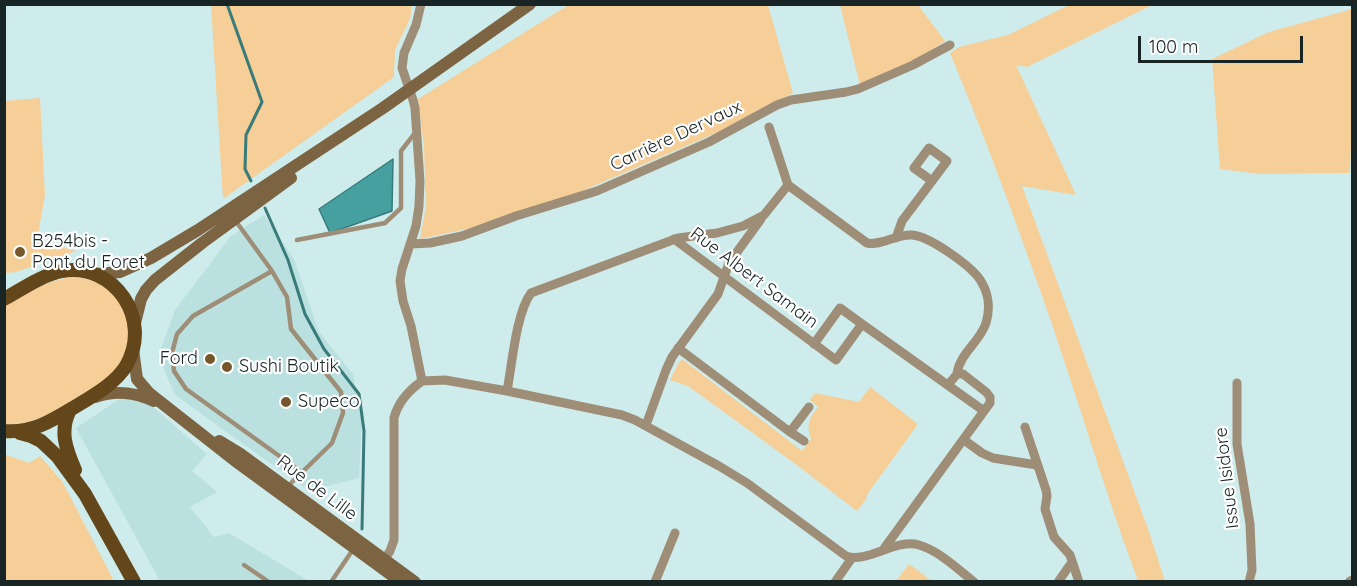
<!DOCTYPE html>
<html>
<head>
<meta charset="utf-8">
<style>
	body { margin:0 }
	#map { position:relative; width:1357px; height:586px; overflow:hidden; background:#cfecec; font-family:Quicksand,sans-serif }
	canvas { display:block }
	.frame { position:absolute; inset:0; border:6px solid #192424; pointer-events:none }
	.scale { position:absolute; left:1138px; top:36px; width:165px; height:27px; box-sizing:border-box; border:3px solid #192424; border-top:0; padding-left:8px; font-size:18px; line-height:21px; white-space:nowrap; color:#192424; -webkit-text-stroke:4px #fff; paint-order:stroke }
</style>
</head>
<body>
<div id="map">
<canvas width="1357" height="586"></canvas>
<div class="frame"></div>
<div class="scale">100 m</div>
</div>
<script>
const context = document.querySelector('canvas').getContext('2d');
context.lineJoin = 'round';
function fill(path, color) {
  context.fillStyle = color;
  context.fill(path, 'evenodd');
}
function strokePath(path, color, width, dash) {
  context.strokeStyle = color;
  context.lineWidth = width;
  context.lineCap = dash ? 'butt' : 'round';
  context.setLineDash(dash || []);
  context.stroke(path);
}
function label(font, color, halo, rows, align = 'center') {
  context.font = font + ' Quicksand,sans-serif';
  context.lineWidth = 4.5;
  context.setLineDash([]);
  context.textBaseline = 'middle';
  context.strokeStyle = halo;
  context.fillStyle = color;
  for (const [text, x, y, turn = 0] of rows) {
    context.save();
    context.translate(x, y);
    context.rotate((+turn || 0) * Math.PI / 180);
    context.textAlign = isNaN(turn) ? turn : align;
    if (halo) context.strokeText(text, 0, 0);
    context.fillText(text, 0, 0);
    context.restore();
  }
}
fill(new Path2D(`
	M264,215L294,259L319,332L353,374L362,417L359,478L309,491L175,395L158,356L175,310L231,236Z
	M124,396L152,406L207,454L192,471L217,492L190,507L214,537L229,533L309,581H160L76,428Z`), '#bae1e0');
fill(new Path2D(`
	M570,4L768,5L793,93L723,130L575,194L471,228L420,239L426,207L424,147L418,99Z
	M211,5V4L412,5L410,19L395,50L394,77L223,199Z
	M840,5H918L945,41L920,58L860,85Z
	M1069,5H1152L1027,67L1016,65L1076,195L1022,186L1148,529L1165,581H1138C1102,484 1074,385 1039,287C1011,208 982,130 950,53L959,47L1008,35Z
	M1352,9V113L1350,173L1261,174L1220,169L1212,59L1269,32Z
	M40,98L45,195L37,240L76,251L16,272L5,273V101Z
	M75,277C93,279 108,286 118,300C134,324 132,355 110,375C100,384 88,391 76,398C54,412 31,426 5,424L4,306C27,292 49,279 75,277Z
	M682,359L802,451L811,439C806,423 809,419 818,407L810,400L815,393L859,402L870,387L918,424L866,496L867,498L857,511L794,463L688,386L670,380L679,362Z
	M4,454L29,463L40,456L62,481L114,581H5Z
	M909,564L932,581H896Z`), '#f6ce98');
const water = new Path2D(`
	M393,159L392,211L330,233L319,209Z`);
fill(water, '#47a0a0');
strokePath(water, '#397b7b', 1.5);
strokePath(new Path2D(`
	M227,4L262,102L246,135L245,169L251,181
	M265,208L288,260L305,314L324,349L359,394L364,431L362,529`), '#397b7b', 3);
strokePath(new Path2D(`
	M235,220L272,271L193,316L177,334L172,353L174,371L186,389L303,473
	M297,240L385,223L401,208V151L415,133
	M272,271L287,297L291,329L341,392L343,413L332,443L287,487
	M244,565L269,582
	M331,582L354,548`), '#9f8e77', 4.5);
strokePath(new Path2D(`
	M769,127L788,185
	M929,148L947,161L932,181L914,168Z
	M896,238L902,221L932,181
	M674,239C728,279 782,320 836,360L862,324L840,308L814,344
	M410,244L430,243L462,236L516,216L597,191L709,142L777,105L791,100L846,92L858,89L913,65L950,45
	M862,324L984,411L990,403V397L986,392L963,374H957L948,385
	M678,348L790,432
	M422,381L445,380L507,391L622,415L635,420L719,466L747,483L846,556C866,564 896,538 919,545C938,550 959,570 974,582
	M1237,383V444L1250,524L1252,570L1249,582
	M507,391C512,365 516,313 531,293L678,238L717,233L743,226L764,215L788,185L867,243C882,246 896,234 912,235C929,236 974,267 982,283C989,295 990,310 986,323C980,342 959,354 957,374
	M646,425L666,370L672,357L718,294L729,263L761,219
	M1025,427L1046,490L1047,496L1045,509L1054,537L1070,555L1079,582
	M964,440L982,453L993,458L1037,465
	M804,441L790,432L809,407
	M883,550L984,411
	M381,565L390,551L394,540V418C398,402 408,391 422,381L411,326L403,301L400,281L402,269L416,226L419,206L420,181L415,108L413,100L402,68L404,53L416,25L421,4
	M655,582L675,533
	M835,582L852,558
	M1058,582L1072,562
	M1349,582L1352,580`), '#9f8e77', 9);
strokePath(new Path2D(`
	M96,274L120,272L151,258L198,230L383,108L530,4
	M135,323L141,299L146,290L155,280L202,243L291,178
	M133,349L137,379L149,393L238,463L401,582
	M95,397C116,390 134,392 154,401
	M219,441L242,455L415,582`), '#7c6443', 12);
strokePath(new Path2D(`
	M4,299C22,289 42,275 62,271C115,262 153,320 126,366C115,384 91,397 73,408C50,422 32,433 4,431
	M70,410C59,431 66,449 75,470
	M20,433L31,436L41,441L58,457L85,494L134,582`), '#63461a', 14);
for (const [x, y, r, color] of [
	[20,252,6,"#75572b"],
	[210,359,6,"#75572b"],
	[227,367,6,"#75572b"],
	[286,402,6,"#75572b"]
]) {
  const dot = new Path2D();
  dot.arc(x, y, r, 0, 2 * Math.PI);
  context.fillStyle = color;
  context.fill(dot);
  strokePath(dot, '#fff', 2);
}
label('18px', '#192424', '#fff', [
	["Carrière Dervaux",676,136,-25],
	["Rue Albert Samain",754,278,37],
	["Issue Isidore",1227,478,-97],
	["Rue de Lille",317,488,37]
]);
label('18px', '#192424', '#fff', [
	["B254bis -",32,242],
	["Pont du Foret",32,263],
	["Ford",198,359,"right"],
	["Sushi Boutik",239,367],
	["Supeco",298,402]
], 'left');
</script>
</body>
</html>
